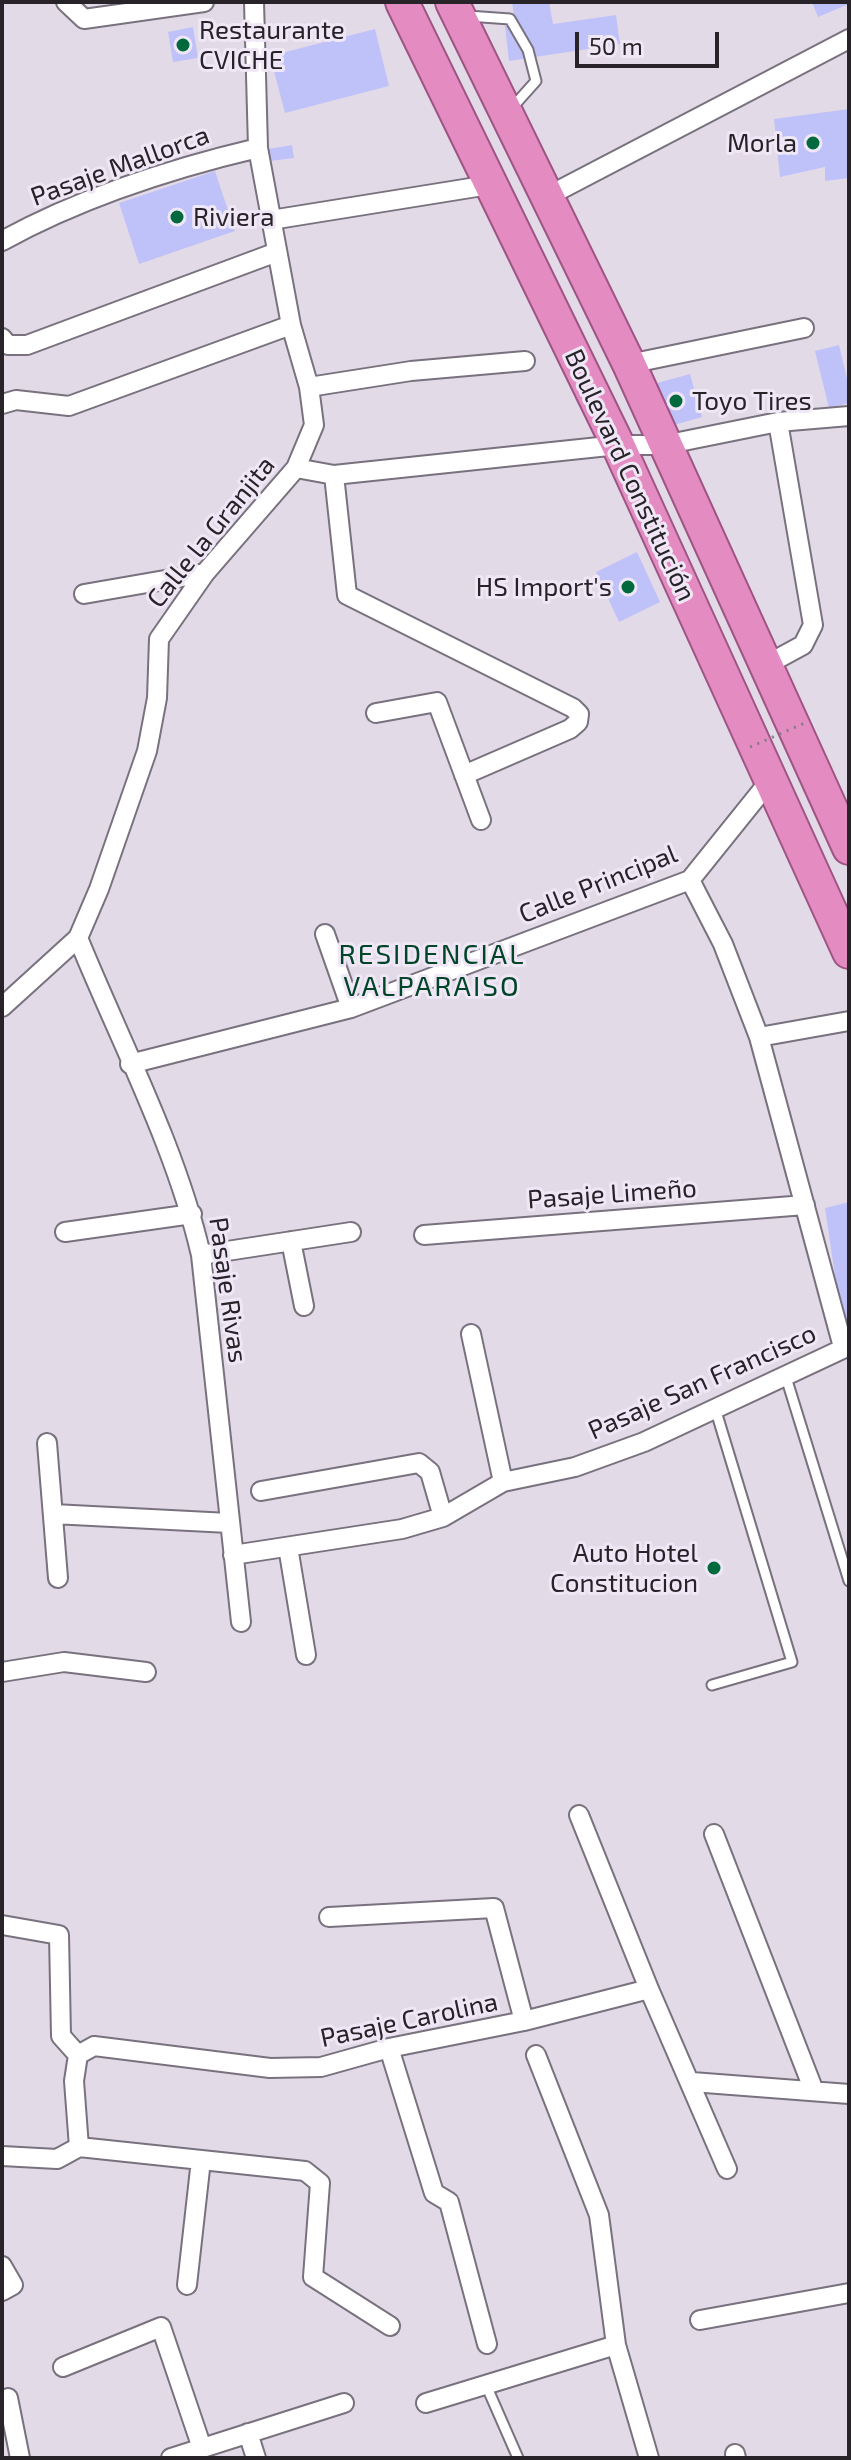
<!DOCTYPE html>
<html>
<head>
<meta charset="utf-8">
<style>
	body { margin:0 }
	#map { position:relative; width:851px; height:2460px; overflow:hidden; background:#e3dae8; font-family:"Exo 2",sans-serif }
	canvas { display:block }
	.frame { position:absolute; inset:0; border:4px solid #272329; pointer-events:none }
	.scale { position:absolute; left:575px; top:32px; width:144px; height:36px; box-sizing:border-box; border:4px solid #272329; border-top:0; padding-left:10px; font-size:24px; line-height:28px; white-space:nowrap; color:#272329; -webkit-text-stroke:6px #f0e7f6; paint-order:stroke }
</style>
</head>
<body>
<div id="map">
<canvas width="851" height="2460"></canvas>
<div class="frame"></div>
<div class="scale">50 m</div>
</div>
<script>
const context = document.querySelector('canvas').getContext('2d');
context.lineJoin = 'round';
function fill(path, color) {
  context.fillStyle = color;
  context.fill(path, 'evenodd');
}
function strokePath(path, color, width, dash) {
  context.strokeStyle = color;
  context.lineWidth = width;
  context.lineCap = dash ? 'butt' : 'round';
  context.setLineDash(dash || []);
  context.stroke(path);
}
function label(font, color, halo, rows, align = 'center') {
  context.font = font + ' "Exo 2",sans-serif';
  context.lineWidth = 6;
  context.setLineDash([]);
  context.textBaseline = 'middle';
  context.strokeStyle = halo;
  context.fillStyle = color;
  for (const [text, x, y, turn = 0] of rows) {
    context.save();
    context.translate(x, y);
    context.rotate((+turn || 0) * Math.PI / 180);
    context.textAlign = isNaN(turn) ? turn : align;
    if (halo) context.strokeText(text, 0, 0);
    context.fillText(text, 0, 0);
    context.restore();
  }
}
fill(new Path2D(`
	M512,2H549L553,24L616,15L620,44L509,61L505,26L515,24Z
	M812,2H849V4L818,17Z
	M193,27L198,58L173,62L168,32Z
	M375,29L389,86L285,113L270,56Z
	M849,109V178L825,181V167L780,177L774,119Z
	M292,145L294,158L270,161L268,149Z
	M215,171L235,231L139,264L119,203Z
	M839,345L849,387V403L829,408L815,351Z
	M690,374L702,417L674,425L650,385Z
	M637,552L660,602L619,622L596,572Z
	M849,1202V1321L842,1323L825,1208Z`), '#bfc2f8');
const service = new Path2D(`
	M468,16L510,19L528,50L536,81L510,110
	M785,1374L849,1581
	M712,1685L792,1662L715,1408
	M486,2385L518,2458`);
const minor = new Path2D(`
	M66,2L84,19L204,2
	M550,195L849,39
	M271,220L489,185
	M2,241C82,197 169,169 258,148
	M2,338L8,345H27L277,252
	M629,364L804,328
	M309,387L411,371L525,361
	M2,404L16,400L69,406L291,325
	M296,468L334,475L618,445H664L778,422L849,416
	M334,475L347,595L573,708L579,714L578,722L570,729L464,775
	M84,594L205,573
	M768,664L803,645L813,625L778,422
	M376,713L437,702L481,820
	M690,880L723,944L759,1037L843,1347
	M325,934L351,1008
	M78,938C120,1041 176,1147 201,1255L241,1622
	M2,1007L78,938L99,889L147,751L157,698L159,639L205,573L296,468L314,425L309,387L291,325L258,148L254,2
	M759,1037L849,1021
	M130,1064L351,1008L690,880L772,778
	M65,1232L192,1214
	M424,1235L805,1205
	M291,1241L304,1306
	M201,1255L351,1232
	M471,1334L503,1482
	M47,1443L58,1578
	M261,1491L419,1463L430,1472L443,1517
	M53,1514L229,1523
	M288,1547L306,1655
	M233,1555L402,1529L443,1517L503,1482L575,1467L644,1442L849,1346
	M2,1672L64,1662L146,1672
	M579,1815L649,1989
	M714,1834L814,2091
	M329,1917L494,1908L524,2021
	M2,1925L59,1935L61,2036L78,2055
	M389,2048L434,2193L449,2202L487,2344
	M536,2055L599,2215L616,2345L649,2458
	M692,2082L849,2094
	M79,2147L74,2081L78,2055L94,2046L270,2068L321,2067L389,2048L524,2021L649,1989L727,2169
	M2,2156L57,2159L79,2147L305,2171L320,2183L313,2277L390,2326
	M2,2266L13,2285L2,2291
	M187,2285L201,2160
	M700,2320L849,2293
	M63,2367L161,2327L202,2448
	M8,2398L20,2458
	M426,2403L616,2345
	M248,2433L256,2458
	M735,2454L736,2458
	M171,2458L344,2403`);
const trunk = new Path2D(`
	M402,2L618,445L849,952
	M452,2L629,364L849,848`);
strokePath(service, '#79717e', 13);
strokePath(minor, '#79717e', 22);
strokePath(trunk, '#9e5583', 36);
strokePath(service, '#fff', 9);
strokePath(minor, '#fff', 18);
strokePath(trunk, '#e48cc2', 32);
strokePath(new Path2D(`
	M750,747L807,722`), '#827c86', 3, [2, 6]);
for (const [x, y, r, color] of [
	[183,45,8,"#00693e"],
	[813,143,8,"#00693e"],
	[177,217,8,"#00693e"],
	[676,401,8,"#00693e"],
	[628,587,8,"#00693e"],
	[714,1568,8,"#00693e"]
]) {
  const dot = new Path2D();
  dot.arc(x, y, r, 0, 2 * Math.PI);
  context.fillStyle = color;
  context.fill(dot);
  strokePath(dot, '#f0e7f6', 3);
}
label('26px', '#272329', '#f0e7f6', [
	["Restaurante",199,30],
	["CVICHE",199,60],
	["Morla",797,143,"right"],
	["Riviera",193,217],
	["Toyo Tires",692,401],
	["HS Import's",612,587,"right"],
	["Auto Hotel",698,1553,"right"],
	["Constitucion",698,1583,"right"]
], 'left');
label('26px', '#272329', '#f0e7f6', [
	["Pasaje Mallorca",120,166,-20],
	["Boulevard Constitución",630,475,65],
	["Calle la Granjita",211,532,-51],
	["Calle Principal",598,884,-22],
	["Pasaje Limeño",612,1194,-4],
	["Pasaje Rivas",228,1290,82],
	["Pasaje San Francisco",702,1382,-24],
	["Pasaje Carolina",409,2020,-12]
]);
context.letterSpacing = '2px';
label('28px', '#014528', '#f0e7f6', [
	["RESIDENCIAL",432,955],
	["VALPARAISO",432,987]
]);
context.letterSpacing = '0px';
</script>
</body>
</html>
